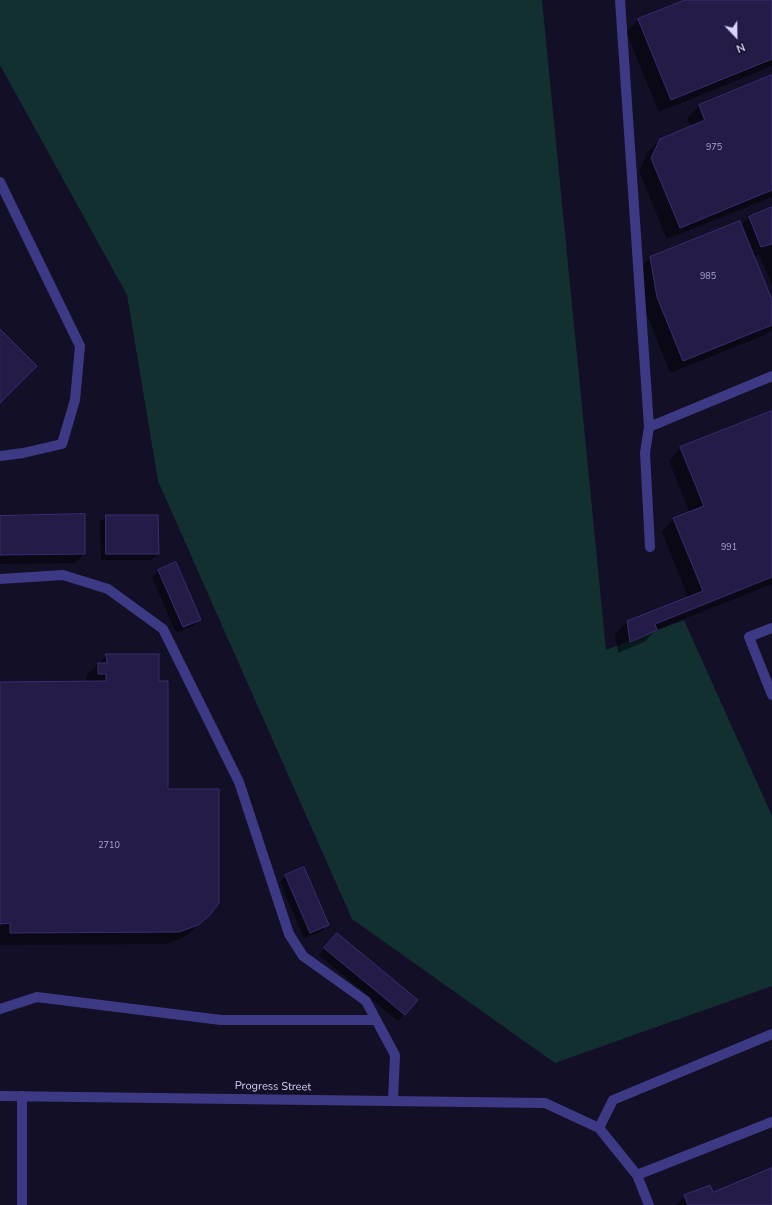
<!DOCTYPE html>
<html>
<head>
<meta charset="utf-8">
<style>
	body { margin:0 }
	#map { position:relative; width:772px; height:1205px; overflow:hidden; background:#130f26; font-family:"Nunito Sans",sans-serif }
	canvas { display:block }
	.north { position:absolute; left:716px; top:16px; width:40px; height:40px; -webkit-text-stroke:3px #130f26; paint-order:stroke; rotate:158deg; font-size:11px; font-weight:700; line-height:16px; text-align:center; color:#d9d4ff }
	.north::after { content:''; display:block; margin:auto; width:14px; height:18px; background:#d9d4ff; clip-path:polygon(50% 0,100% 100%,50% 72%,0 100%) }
</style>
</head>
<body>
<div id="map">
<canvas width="772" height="1205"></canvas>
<div class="north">N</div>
</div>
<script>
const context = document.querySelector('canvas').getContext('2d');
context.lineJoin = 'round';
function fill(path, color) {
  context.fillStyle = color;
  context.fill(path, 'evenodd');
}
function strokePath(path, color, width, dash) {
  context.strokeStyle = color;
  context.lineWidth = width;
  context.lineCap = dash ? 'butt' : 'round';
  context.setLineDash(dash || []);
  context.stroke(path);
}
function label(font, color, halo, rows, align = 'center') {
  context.font = font + ' "Nunito Sans",sans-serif';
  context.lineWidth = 3.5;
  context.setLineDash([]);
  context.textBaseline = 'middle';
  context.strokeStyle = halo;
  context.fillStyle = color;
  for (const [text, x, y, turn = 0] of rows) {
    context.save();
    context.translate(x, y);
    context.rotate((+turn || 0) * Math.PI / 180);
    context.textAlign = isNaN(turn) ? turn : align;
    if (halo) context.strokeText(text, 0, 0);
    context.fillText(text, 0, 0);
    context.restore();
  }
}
fill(new Path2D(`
	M0,0H542L606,650L684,620L772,816V986L555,1063L352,919L158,481L127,295L0,65Z`), '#12302f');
fill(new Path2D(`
	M687,0H772V66L659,112L626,32L639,20Z
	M772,76V197L667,239L639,171L648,152L660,140L691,127L687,118L699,106ZM700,111H702L707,125H706Z
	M772,208V285L759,254L753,257L772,303V329L767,334L670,373L645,309L638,270L650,258L741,226L749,217Z
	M772,412V584L656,630L644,642L618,653L615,634L627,622L688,597L662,532L674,519L690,513L669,461L681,448Z
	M84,515V554L75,563L0,564V517Z
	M107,516L158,554L151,560H101L100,522Z
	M159,570L199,620L193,626L176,633L152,577Z
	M107,655L158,682L167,790L210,914L185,937L166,944L0,945V683L86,682V676Z
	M286,876L328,924L322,931L304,938L280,882Z
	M331,940L416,1000L398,1021L319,955Z
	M772,1170V1205H676L685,1196L712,1194Z`), '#0007');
const building = new Path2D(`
	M685,0H772V59L671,100L638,19Z
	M772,75V190L680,228L651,158L660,139L705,120L699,105Z
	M772,207V244L761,247L749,217Z
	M740,221L772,300V325L683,361L657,297L650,257Z
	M0,329L37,366L0,403Z
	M772,411V577L655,624L657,630L630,642L627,621L703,591L673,518L704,506L680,447Z
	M85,514V554L0,555V516Z
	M106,515H158L159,554H106Z
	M176,562L201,620L183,627L158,570Z
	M106,654H159V681H168V789H219V903L210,915L198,925L179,932L10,933V923L0,924V682L106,681V674H98V663H107Z
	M304,867L329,925L310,933L285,875Z
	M337,933L418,1000L405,1015L324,948Z
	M772,1168V1205H688L684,1195L710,1185L713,1192Z`);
fill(building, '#241b47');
strokePath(building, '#3b2d73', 1);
strokePath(new Path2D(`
	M620,0L649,427L772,376
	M0,182L80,346L75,400L62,444L23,453L0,456
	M649,427L645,453L650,547
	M0,579L63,575L108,589L163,629L239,782L289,934L303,956L366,1001L395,1055L393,1101
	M772,628L749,637L772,695
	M0,1009L37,997L221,1020H376
	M545,1103L599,1128L637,1175
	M599,1128L613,1100L772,1034
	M649,1205L637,1175L772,1122`), '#3d3a85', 10);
strokePath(new Path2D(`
	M0,1096L545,1103
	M22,1096V1205`), '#3d3a85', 10);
label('9px', '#aca6d1', null, [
	["975",714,148],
	["985",708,277],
	["991",729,548],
	["2710",109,846]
]);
label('11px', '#d9d4ff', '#130f26', [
	["Progress Street",273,1087,1]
]);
</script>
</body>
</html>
